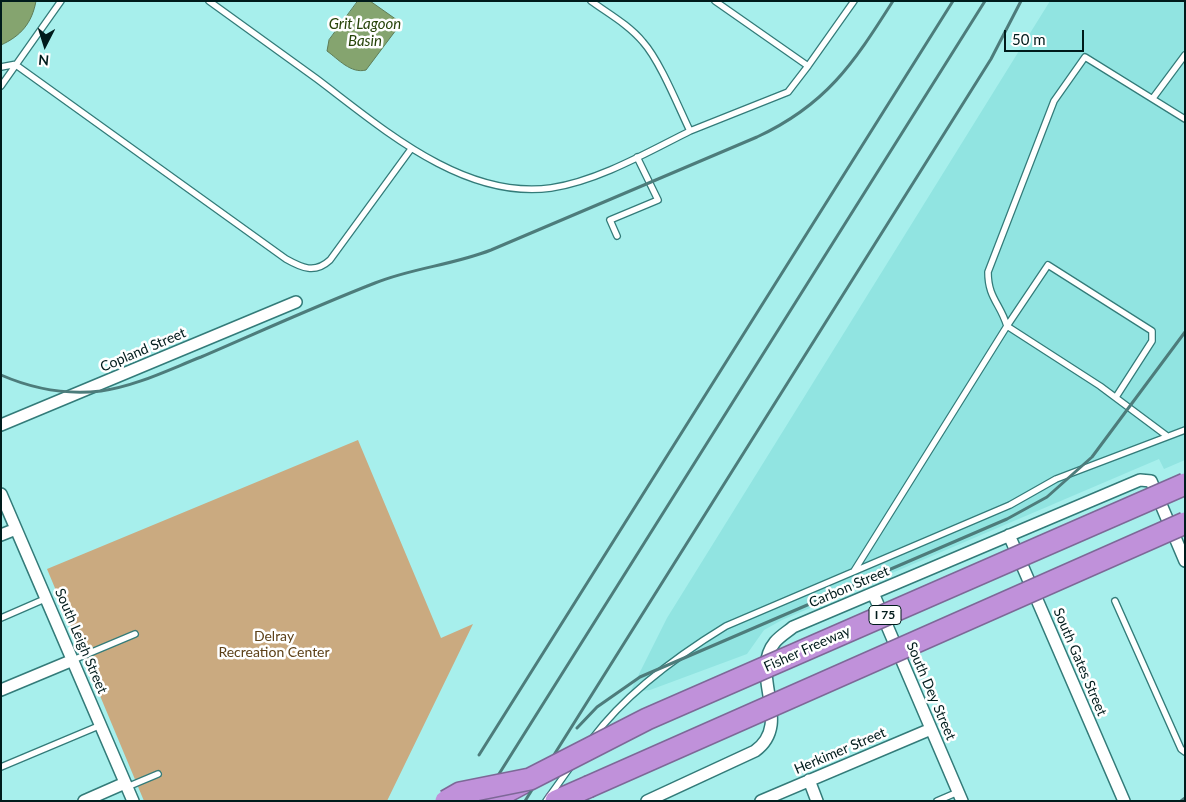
<!DOCTYPE html>
<html>
<head>
<meta charset="utf-8">
<style>
	body { margin:0 }
	#map { position:relative; width:1186px; height:802px; overflow:hidden; background:#a7efec; font-family:Lato,sans-serif }
	canvas { display:block }
	.frame { position:absolute; inset:0; border:2px solid #001b1b; pointer-events:none }
	.north { position:absolute; left:20px; top:20px; width:50px; height:50px; -webkit-text-stroke:4px #fff; paint-order:stroke; rotate:185deg; font-size:14px; font-weight:700; line-height:20px; text-align:center; color:#001b1b }
	.north::after { content:''; display:block; margin:auto; width:18px; height:22px; background:#001b1b; clip-path:polygon(50% 0,100% 100%,50% 72%,0 100%) }
	.scale { position:absolute; left:1004px; top:30px; width:80px; height:22px; box-sizing:border-box; border:2px solid #001b1b; border-top:0; padding-left:6px; font-size:15px; line-height:18px; white-space:nowrap; color:#001b1b; -webkit-text-stroke:4px #fff; paint-order:stroke }
</style>
</head>
<body>
<div id="map">
<canvas width="1186" height="802"></canvas>
<div class="frame"></div>
<div class="north">N</div>
<div class="scale">50 m</div>
</div>
<script>
const context = document.querySelector('canvas').getContext('2d');
context.lineJoin = 'round';
function fill(path, color) {
  context.fillStyle = color;
  context.fill(path, 'evenodd');
}
function strokePath(path, color, width, dash) {
  context.strokeStyle = color;
  context.lineWidth = width;
  context.lineCap = dash ? 'butt' : 'round';
  context.setLineDash(dash || []);
  context.stroke(path);
}
function label(font, color, halo, rows, align = 'center') {
  context.font = font + ' Lato,sans-serif';
  context.lineWidth = 5;
  context.setLineDash([]);
  context.textBaseline = 'middle';
  context.strokeStyle = halo;
  context.fillStyle = color;
  for (const [text, x, y, turn = 0] of rows) {
    context.save();
    context.translate(x, y);
    context.rotate((+turn || 0) * Math.PI / 180);
    context.textAlign = isNaN(turn) ? turn : align;
    if (halo) context.strokeText(text, 0, 0);
    context.fillText(text, 0, 0);
    context.restore();
  }
}
fill(new Path2D(`
	M1050,1H1185V460L1164,469L1159,459L782,620L764,630L747,654L650,690L630,692L667,618Z`), '#91e4e1');
fill(new Path2D(`
	M358,440L441,638L473,624L387,801H144L47,569Z`), '#caaa80');
const water = new Path2D(`
	M1,1H36C32,23 21,36 1,45Z
	M358,1H370L397,20L399,26L366,70C351,74 338,59 327,51L329,40Z`);
fill(water, '#85a46f');
strokePath(water, '#5d7b56', 1);
const lane = new Path2D(`
	M209,1C245,27 281,53 317,79C382,128 463,200 551,188C598,181 648,152 690,131
	M591,1C609,14 629,25 643,42C660,61 678,106 690,131L788,92L808,66
	M715,1L808,66L854,1
	M16,65L286,259C302,268 315,274 330,260L411,149
	M1,67L17,64
	M1,86L61,1
	M1153,98L1185,55
	M617,236L610,220L658,200L637,157
	M1167,436L1100,386L1007,326C1000,303 988,298 988,272L1054,101L1085,57L1185,119
	M854,571L1007,326L1048,265L1152,331V341L1116,397
	M1115,601L1181,749L1185,752
	M1,618L47,598
	M73,660L135,634
	M592,739C626,693 677,656 726,626L1010,505L1056,479L1185,430
	M1,767L101,725
	M127,787L158,774
	M546,801L571,766
	M937,801L958,792`);
const street = new Path2D(`
	M1,425L296,302
	M1,494L133,801
	M1,535L16,529
	M1009,535L1124,801
	M873,593L962,801
	M1,690L73,660
	M809,780L817,801
	M84,801L125,783
	M647,801L755,751C794,723 748,675 775,642C780,636 787,632 793,627L1140,480L1151,481L1185,561
	M761,801L931,729`);
const highway = new Path2D(`
	M489,801L523,783
	M556,801L588,787`);
strokePath(lane, '#337b79', 8);
strokePath(street, '#337b79', 14);
strokePath(highway, '#7d6897', 24);
strokePath(lane, '#fff', 5.5);
strokePath(street, '#fff', 11);
strokePath(highway, '#c091da', 21);
strokePath(new Path2D(`
	M1,375C33,389 66,395 101,391C136,386 168,370 201,357C259,332 316,306 375,283C412,268 453,265 491,250L757,137C826,105 853,64 893,1
	M577,728L597,707L640,677L1007,519L1047,497L1092,457L1185,332
	M479,755L953,1
	M482,801L985,1
	M525,801L991,59L1021,1
	M1181,801L1185,798`), '#4d7c7b', 3);
const highwayBridge = new Path2D(`
	M588,787L1185,523
	M446,801L460,793L530,779L647,719L1185,484`);
strokePath(highwayBridge, '#7d6897', 24, []);
strokePath(highwayBridge, '#c091da', 21);
for (const [x, y, w] of [
	[885,615,32]
]) {
  const box = new Path2D();
  box.roundRect(x - w / 2, y - 9.5, w, 19, 4);
  context.fillStyle = '#fff';
  context.fill(box);
  strokePath(box, '#001b1b', 1);
}
label('bold 12px', '#001b1b', null, [
	["I 75",885,615]
]);
label('14px', '#001b1b', '#fff', [
	["Copland Street",143,350,-23],
	["Carbon Street",849,587,-23],
	["South Leigh Street",81,641,67],
	["Fisher Freeway",807,649,-24],
	["South Gates Street",1080,662,67],
	["South Dey Street",931,691,67],
	["Herkimer Street",840,751,-23]
]);
label('14px', '#5c4018', '#fff', [
	["Delray",274,636],
	["Recreation Center",274,652]
]);
label('italic 15px', '#264309', '#fff', [
	["Grit Lagoon",365,24],
	["Basin",365,41]
]);
</script>
</body>
</html>
